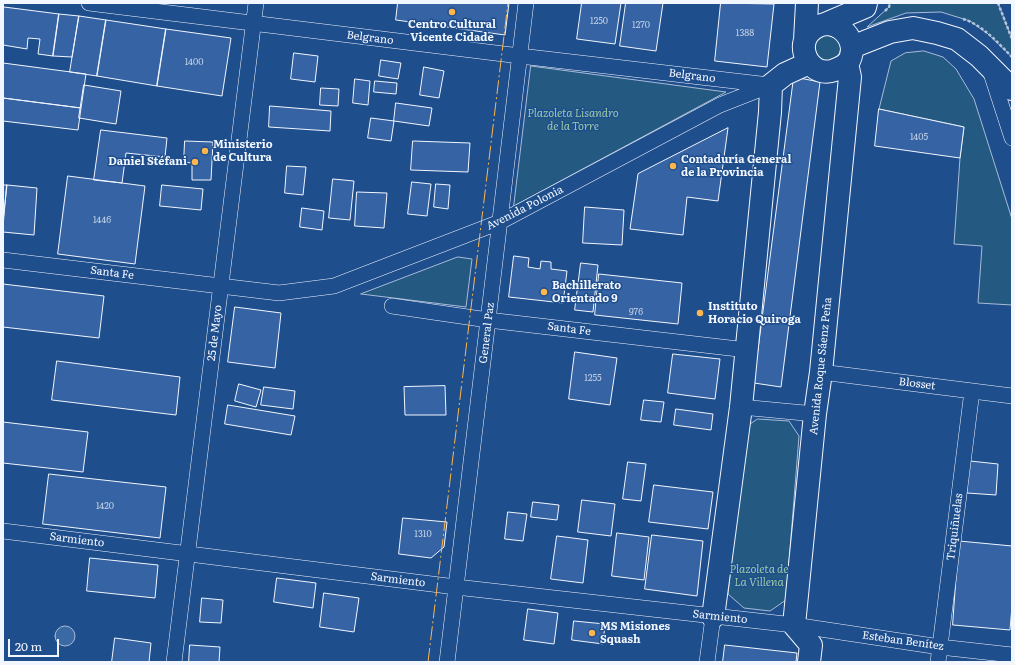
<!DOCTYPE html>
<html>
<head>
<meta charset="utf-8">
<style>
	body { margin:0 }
	#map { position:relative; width:1015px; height:665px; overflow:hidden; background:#1f4e8c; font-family:Literata,serif }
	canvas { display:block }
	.frame { position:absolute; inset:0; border:4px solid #f2f6ff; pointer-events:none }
	.scale { position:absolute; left:8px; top:639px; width:51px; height:18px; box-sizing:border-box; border:2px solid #f2f6ff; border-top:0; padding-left:5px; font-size:12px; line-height:14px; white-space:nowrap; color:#f2f6ff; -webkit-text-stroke:3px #1f4e8c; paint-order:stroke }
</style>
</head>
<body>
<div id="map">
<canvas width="1015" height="665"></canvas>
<div class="frame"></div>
<div class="scale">20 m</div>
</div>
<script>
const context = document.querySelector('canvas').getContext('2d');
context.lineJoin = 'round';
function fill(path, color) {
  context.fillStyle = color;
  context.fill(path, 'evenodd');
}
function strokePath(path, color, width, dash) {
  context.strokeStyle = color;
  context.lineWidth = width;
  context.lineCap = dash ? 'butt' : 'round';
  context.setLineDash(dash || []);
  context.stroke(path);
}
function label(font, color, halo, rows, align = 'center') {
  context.font = font + ' Literata,serif';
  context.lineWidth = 3;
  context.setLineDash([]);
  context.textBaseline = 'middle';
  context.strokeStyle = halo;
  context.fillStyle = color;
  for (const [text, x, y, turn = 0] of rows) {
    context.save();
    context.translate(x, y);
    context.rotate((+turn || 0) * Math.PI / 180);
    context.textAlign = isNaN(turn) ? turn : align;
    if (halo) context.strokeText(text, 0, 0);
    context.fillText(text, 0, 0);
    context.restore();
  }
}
const green = new Path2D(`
	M890,3H998L1012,39V57L988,34L970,21L941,12L906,13L867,27L889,7Z
	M830,35L838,39C844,50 839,56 830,62L817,59L814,42L820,36Z
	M924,51L943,57L956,69L974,99L1012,219V305L978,303L982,246L954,244L960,158L964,127L879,109L891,61L905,53Z
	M531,66L726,92L514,206Z
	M458,257L472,259L466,307L361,294Z
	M758,419L789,421L799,436L786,600L770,611L744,608L728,594L746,427Z`);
fill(green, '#245a82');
strokePath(green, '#a8bbd7', 1);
const water = new Path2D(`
	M55 636a10 10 0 1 1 20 0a10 10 0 1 1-20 0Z`);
fill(water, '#3b69a3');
strokePath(water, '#a8bbd7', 1);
const building = new Path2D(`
	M398,3H509L505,35L396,20Z
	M582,3H621L615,44L577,39Z
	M626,3H663L656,51L620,46Z
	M721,3L774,4L767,67L715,61Z
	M4,7L59,14L53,56L38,54L40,39L28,38L27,49L3,45Z
	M59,14L79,16L72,57L53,56Z
	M79,16L106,20L97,76L70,72Z
	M106,20L166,29L157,86L97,76Z
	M166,29L231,38L222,96L157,86Z
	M294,53L318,56L315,82L291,79Z
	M381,60L401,63L398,79L379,76Z
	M3,63L86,74L81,108L3,98Z
	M424,67L444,71L439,98L420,95Z
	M794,77L820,82L781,387L754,383Z
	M355,79L370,81L368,105L353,103Z
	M375,81L397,83L396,94L374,92Z
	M84,85L121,91L116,124L79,118Z
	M321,88L339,89L338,106L320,105Z
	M3,98L81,108L78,130L3,121Z
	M396,103L432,108L429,126L394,121Z
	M270,106L331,111L330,131L269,127Z
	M879,109L964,127L960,158L875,146Z
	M371,118L394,121L391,141L368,138Z
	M728,128L718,201L687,197L683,235L630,229L638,174Z
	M101,130L167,138L165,157L126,153L122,183L94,180Z
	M185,141L213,142L211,180H192V163L184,162Z
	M413,141L470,143L468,172L411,170Z
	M287,166L306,167L303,195L285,193Z
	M68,176L145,186L135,264L58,254Z
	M333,179L354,181L350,220L329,218Z
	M412,182L431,184L427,216L408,214Z
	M436,184L450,185L448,209L434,207Z
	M3,185H7L3,221Z
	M7,185L37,188L34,235L3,232Z
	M162,185L203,189L201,210L160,206Z
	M357,192L387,193L384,228L355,226Z
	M585,207L624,210L622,245L583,243Z
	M302,208L324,211L322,230L300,227Z
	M514,256L529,258L528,267L540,269L541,261L551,262V269L567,271L563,303L509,297Z
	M581,263L598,265L593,312L575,310Z
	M599,274L682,283L678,324L595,315Z
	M3,284L104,296L99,338L3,327Z
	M235,307L281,313L275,368L228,362Z
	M575,352L617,358L610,405L569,399Z
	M673,354L720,359L715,399L668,393Z
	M57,361L180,377L176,415L52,400Z
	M239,384L261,390L256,407L235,401Z
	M445,386L446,415H405L404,387Z
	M264,387L295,391L293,409L261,405Z
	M644,400L664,402L661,422L641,420Z
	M228,405L295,416L291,435L225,424Z
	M676,409L713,414L711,430L674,425Z
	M3,422L88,432L83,472L3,463Z
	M970,461L998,464L996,495L967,493Z
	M628,462L646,464L641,501L623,499Z
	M49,474L166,487L160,538L43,524Z
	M654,485L713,492L708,529L649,522Z
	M582,500L615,504L611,536L578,532Z
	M533,502L559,505L557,520L531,517Z
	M508,512L527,514L523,541L505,539Z
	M403,518L447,522L444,547L431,558L399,554Z
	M617,533L649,537L644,580L612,576Z
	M652,535L703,541L697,596L645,589Z
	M557,536L588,540L583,583L551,579Z
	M959,541L1012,546V606L1010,630L953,625Z
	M90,558L158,565L155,598L87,591Z
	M277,578L316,583L313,608L274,602Z
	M324,593L359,598L354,632L320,627Z
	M202,598L223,600L221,623L200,622Z
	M528,609L558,613L554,644L524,640Z
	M574,621L605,624L603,644L572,640Z
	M115,638L151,643L149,662H112Z
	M190,645L220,647L219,662H189Z
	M725,645L797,653L796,662H723Z`);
fill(building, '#3563a3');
strokePath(building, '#f2f6ff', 1);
const street = new Path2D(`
	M89,3L520,56L769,85
	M990,70L1012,138
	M3,260L279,293L334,286L500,222L720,105L771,85
	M392,306L488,320L747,350
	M821,372L1012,396
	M741,407L815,414
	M3,531L456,587L794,625L940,647L1012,655
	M174,662L256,3
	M447,662L526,3
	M707,662L713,617
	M938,662L972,391`);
const secondary = new Path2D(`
	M825,24C840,24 852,35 852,51C851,55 851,59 848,62C845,66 839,68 835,70C805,81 788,32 825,24Z
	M825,24L865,7L866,3
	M805,40L807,3
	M852,47L890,32L913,28L937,33L957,39L979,56L1012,89
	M713,617L741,407L770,112L771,85L785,74L809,63
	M809,662L811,645L794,625L815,414L821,372L850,77L847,63`);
strokePath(street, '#f2f6ff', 16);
strokePath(secondary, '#f2f6ff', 24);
strokePath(new Path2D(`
	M998,3L1012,39
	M885,11L889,7L890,3
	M963,19C983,25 998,43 1012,57`), '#b3c4dc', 2.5, [3, 2]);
strokePath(street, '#1f4e8c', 15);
strokePath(secondary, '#1f4e8c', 22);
strokePath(new Path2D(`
	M428,662L508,3`), '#ffb74d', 1, [14, 3, 2, 3]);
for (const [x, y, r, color] of [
	[452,12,4,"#ffb74d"],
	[205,151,4,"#ffb74d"],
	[195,162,4,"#ffb74d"],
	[673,166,4,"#ffb74d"],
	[544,292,4,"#ffb74d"],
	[700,313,4,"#ffb74d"],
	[592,633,4,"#ffb74d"]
]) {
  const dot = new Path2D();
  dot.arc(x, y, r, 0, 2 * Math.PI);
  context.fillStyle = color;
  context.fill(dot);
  strokePath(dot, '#1f4e8c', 1.5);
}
label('9px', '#c3d1e8', null, [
	["1250",599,21],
	["1270",641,25],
	["1388",745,33],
	["1400",194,62],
	["1405",919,137],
	["1446",102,220],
	["976",636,312],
	["1255",593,378],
	["1420",105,506],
	["1310",423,534]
]);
label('bold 11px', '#f2f6ff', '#1f4e8c', [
	["Centro Cultural",452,25,"center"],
	["Vicente Cidade",452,38,"center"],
	["Ministerio",213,145],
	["de Cultura",213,158],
	["Contaduría General",681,160],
	["de la Provincia",681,173],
	["Daniel Stéfani",187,162,"right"],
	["Bachillerato",552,286],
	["Orientado 9",552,299],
	["Instituto",708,307],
	["Horacio Quiroga",708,320],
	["MS Misiones",600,627],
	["Squash",600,640]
], 'left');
label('11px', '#f2f6ff', '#1f4e8c', [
	["Belgrano",370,38,7],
	["Belgrano",692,76,7],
	["Avenida Polonia",525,208,-27],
	["Santa Fe",112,273,7],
	["Santa Fe",569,329,7],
	["25 de Mayo",215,333,-83],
	["General Paz",487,333,-83],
	["Avenida Roque Sáenz Peña",821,366,-84],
	["Blosset",917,384,7],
	["Triquiñuelas",955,527,-83],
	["Sarmiento",77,540,7],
	["Sarmiento",398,580,7],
	["Sarmiento",720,617,6],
	["Esteban Benítez",903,641,8]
]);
label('italic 11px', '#97c8a6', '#1f4e8c', [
	["Plazoleta Lisandro",573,114],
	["de la Torre",573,127],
	["Plazoleta de",759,570],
	["La Villena",759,583]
]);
</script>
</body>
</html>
